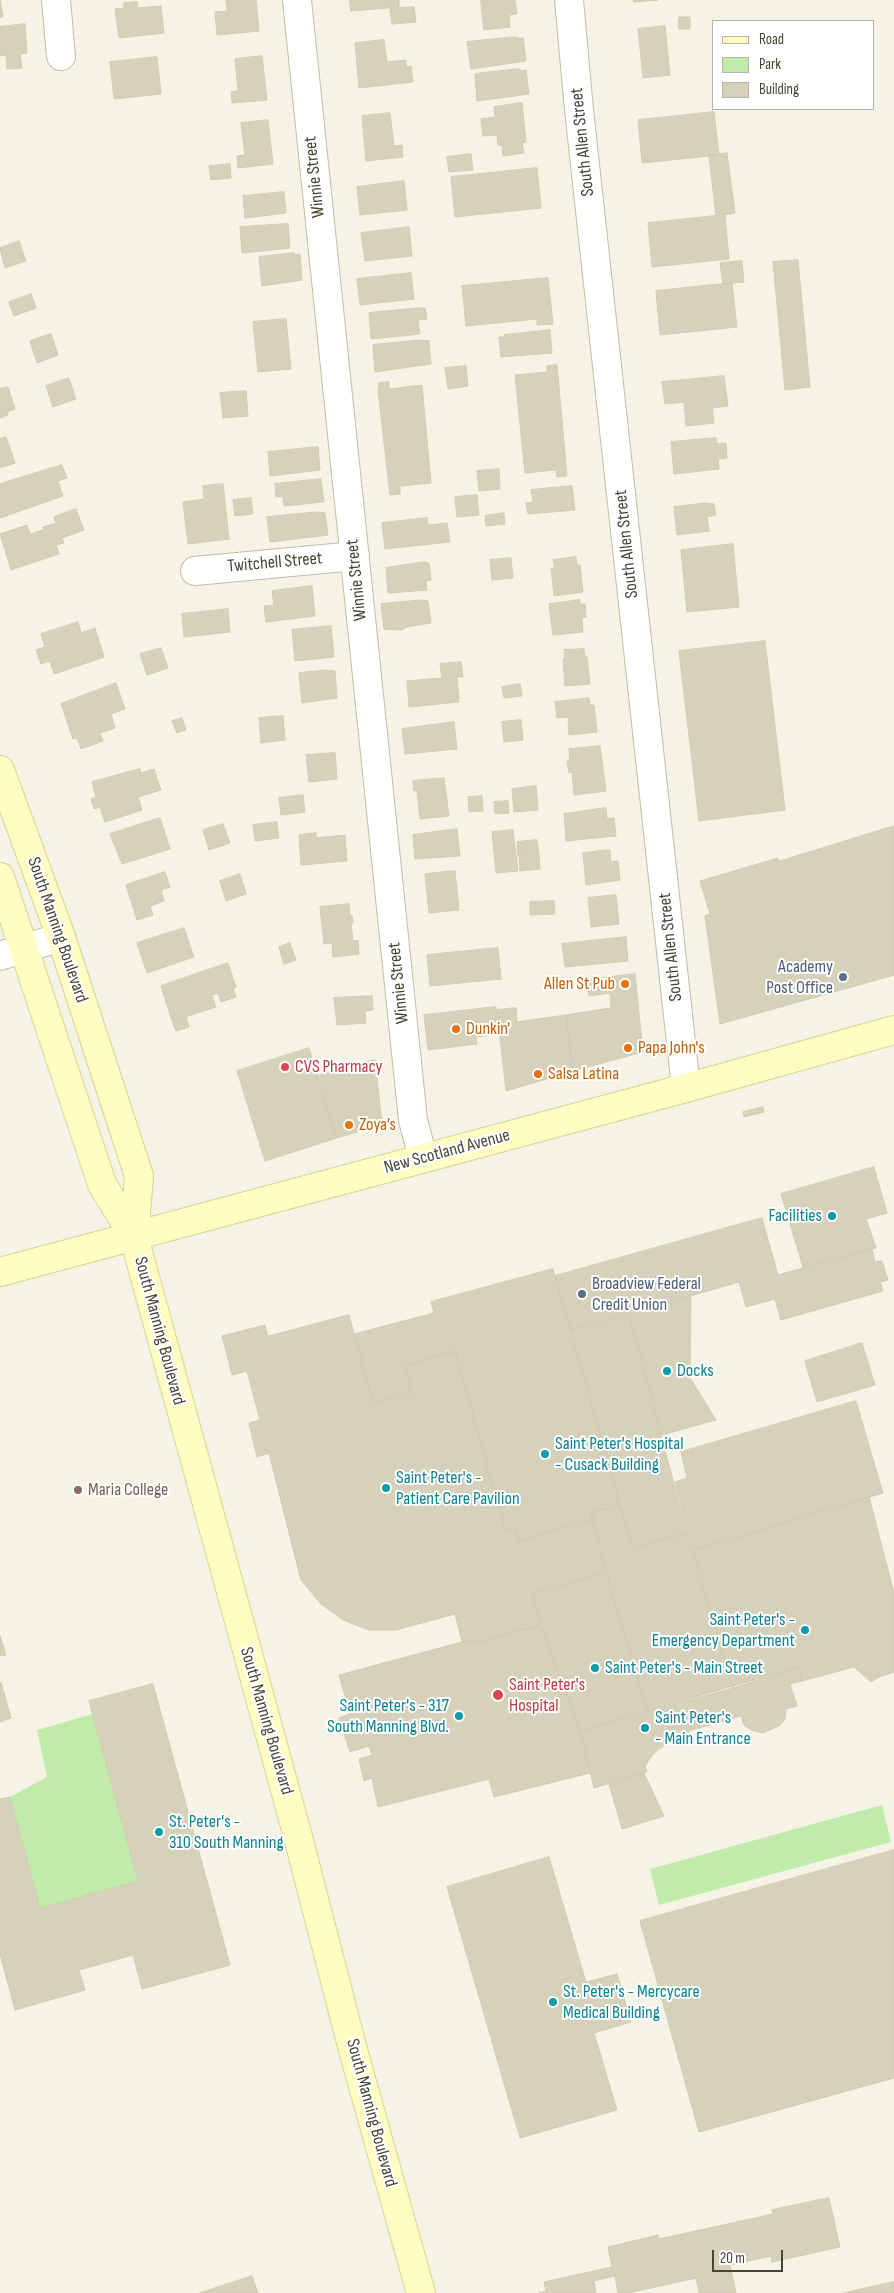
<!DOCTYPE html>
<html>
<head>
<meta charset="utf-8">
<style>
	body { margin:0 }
	#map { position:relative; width:894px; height:2293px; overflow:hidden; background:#f4f3e5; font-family:"Sofia Sans Condensed",sans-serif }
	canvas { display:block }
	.legend { position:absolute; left:712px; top:20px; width:162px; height:90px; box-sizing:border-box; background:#fff; border:1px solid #b5b4ae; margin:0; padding:6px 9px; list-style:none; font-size:15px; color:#474434 }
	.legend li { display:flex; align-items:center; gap:10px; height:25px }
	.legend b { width:25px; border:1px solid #b5b4ae }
	.scale { position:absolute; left:712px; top:2250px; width:71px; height:22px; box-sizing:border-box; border:2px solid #474434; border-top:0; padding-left:6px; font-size:15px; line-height:18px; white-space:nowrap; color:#474434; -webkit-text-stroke:4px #fff; paint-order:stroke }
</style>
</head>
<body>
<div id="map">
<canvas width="894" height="2293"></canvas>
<ul class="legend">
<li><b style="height:6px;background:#fffdc4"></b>Road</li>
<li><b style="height:14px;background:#c1ebab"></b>Park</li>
<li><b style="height:14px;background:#d6d1ba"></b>Building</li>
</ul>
<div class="scale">20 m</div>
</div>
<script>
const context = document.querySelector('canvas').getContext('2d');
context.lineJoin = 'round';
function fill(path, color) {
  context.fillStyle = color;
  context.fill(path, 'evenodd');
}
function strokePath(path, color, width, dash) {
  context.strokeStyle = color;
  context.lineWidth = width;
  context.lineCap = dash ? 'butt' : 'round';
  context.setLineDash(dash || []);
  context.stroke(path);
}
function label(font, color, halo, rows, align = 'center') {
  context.font = font + ' "Sofia Sans Condensed",sans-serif';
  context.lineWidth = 4;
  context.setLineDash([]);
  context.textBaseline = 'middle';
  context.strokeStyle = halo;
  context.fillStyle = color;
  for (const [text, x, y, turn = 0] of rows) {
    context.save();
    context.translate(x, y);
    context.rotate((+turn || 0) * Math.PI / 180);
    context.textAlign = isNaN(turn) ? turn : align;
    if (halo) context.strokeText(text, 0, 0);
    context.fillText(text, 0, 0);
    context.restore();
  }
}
fill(new Path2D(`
	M93,1714L138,1881L40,1908L10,1797L47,1777L37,1730Z
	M882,1805L891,1842L659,1905L650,1869Z`), '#c1ebab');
const building = new Path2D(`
	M0,0L3,17H0Z
	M226,0H256L259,31L217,35L215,12L227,11Z
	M350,0H399V7L351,11Z
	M481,0H515L517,14L509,15L510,27L484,30Z
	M634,0H658L634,2Z
	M137,2L138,8L161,6L164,33L119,38L115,9L124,8V3Z
	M414,7L416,22L392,24L390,9Z
	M679,17H690V29H679Z
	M25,24L27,53L20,54L22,68L7,69L6,55L0,56V27Z
	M665,26L670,75L643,78L638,29Z
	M516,37V38H523L526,61L471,69L467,42Z
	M384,40L387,62L406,60V67L411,66L413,82L359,88L355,43Z
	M262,56L267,100L232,103L231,92L238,91L235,59Z
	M157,57L161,94L114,99L110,62Z
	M519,69V71L526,70L529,94L477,101L475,74Z
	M522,103L526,142L522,143L524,153L503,156L502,145H498L497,135L483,136L481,119L495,117L494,107Z
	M714,112L719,155L642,163L638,120Z
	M390,113L394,146L402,145L403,157L366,161L362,116Z
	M268,120L273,164L238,168L237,156L245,155L241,123Z
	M727,153L735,213L716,216L709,156Z
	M471,154L473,170L449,172L447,157Z
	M230,164L231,178L211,180L209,166Z
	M537,168L541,208L455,217L451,177Z
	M404,181L407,210L360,215L357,187Z
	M284,192L286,213L245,218L243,196Z
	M725,215L729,259L652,267L648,223Z
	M288,224L290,248L242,253L240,227Z
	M409,227L412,256L365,261L361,233Z
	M19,241L26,261L5,268L0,248Z
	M294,253V255L300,254L302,280L262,286L259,257Z
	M798,260L810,387L785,390L773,262Z
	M742,261L744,282L723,284L720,263Z
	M411,273L414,299L360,305L357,279Z
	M548,278L553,324L537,325V319L466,326L462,286Z
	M732,283L737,327L660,335L656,291Z
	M31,294L36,308L14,316L9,302Z
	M417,308H425L427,319L418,320L420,334L371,339L369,313Z
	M286,319L291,369L258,372L253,322Z
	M550,330L552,353L501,357L499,337H504V335Z
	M51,334L58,355L37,363L30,341Z
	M421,340L429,341L431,364L375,372L373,345Z
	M557,365L567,476L557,477L556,470L525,473L515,375L547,372V366Z
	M466,366L468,386L448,389L445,368Z
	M724,376L728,406L712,408L714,423L686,426L684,402L665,404L662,382Z
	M69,378L76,399L53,407L46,386Z
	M389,382V389L422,385L431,483L400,486V494L390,495L378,390L379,383Z
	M8,387L15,409L7,412L8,415L0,418V389Z
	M246,391L248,416L223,418L220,393Z
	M6,437L15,463L0,468V439Z
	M716,438L717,444L726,443L727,458L718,459L719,469L674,474L671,442Z
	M318,447L320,470L270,476L268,452Z
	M62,465L67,478L58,481L63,496L0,518V484Z
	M499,469L500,489L479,491L477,471Z
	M321,479L324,502L284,506L283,496L276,497L275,484Z
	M223,484L229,539L188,544L183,502L204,499L203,486Z
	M572,486L575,510L528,514L526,503L533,502L531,490Z
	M477,495L479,515L457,517L455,497Z
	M251,498L253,514L235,516L233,500Z
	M706,503L714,504L716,515L707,517L709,531L677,535L674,507Z
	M76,509L84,530L62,538L64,543L56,545L59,554L11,570L0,534L27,525L30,534L43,530V527L56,523L54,517Z
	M317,512L325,513L328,535L270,542L267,517Z
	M504,513L505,524L486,526L485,516Z
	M427,518L428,525L447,523L450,542L385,549L382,523Z
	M733,544L739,607L687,612L681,550Z
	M576,557L577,565H580L583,592L554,596L551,568H555L553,560Z
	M511,558L513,578L492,580L490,560Z
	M424,562L429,563L431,580L426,581L427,590L388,593L386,568Z
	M312,586L315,616L266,622L264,606L274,605L272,591Z
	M422,600L428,601L431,623L406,627L402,630L384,629L381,604Z
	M580,600V604H585L586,617L582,618L583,632L553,635L549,604Z
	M228,609L230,632L184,637L182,614Z
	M78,622L81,633L95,628L104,657L54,674L50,661L41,664L36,650L45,647L41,634Z
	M331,626L334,657L295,661L292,630Z
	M765,641L785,810L699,821L679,651Z
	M161,648L168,668L147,675L140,654Z
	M584,649L585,657H587L590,684L565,686L563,659L565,658L564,650Z
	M461,662L463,677H457L459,702L409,707L407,681L442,678L440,664Z
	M327,670L335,671L337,698L302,703L299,673Z
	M116,683L125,709L111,714L115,728L100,733L103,741L81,749L77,738L73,739L61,704Z
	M520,684L522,696L504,698L502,687Z
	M589,698L590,705H594L597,732L569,735L568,717L557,718L555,702Z
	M283,716L285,740L261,743L259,718Z
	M182,718L186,730L177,733L172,721Z
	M521,720L523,740L504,742L502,722Z
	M454,722L457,749L405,754L402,729Z
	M600,746L606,791L574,795L572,772L569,773L567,761H570L569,749Z
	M335,753L337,779L309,782L306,755Z
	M140,769L141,773L154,769L161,790L138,797L142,810L105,822L100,807L94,809L91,799L96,797L92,782Z
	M444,778L449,816L420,819L417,790L414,791L413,781Z
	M536,786L538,810L514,812L512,789Z
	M303,795L305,812L281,815L279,798Z
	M482,796L483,811L469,812L468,797Z
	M508,801L509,813L495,814L494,802Z
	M606,808L607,819L614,818L616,836L566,841L564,814Z
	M160,818L170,849L122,864L110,834Z
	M277,822L279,838L255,841L253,825Z
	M223,824L230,843L209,850L203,830Z
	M894,826V975L720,1024L705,916L710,914L700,881L778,858L779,861Z
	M457,829L460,856L415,859L413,835Z
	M513,830L518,871L496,873L492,832Z
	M316,833V838L345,835L347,861L301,865L299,835Z
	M537,840L539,854L518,856L517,842Z
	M610,850L611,862L618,861L620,880L586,885L583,853Z
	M539,855L540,869L520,871L519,857Z
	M455,871L459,910L429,913L425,874Z
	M165,872L170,887L161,890L164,901L150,906L153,915L137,920L126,885Z
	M240,874L246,894L226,901L220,881Z
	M616,895L619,924L591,927L588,898Z
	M554,901L555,914L530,915V902Z
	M349,904L350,916L352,915L353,923H351L353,941L358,940L359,954L333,957L332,943L324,944L320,907Z
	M184,928L194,957L147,973L137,943Z
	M626,937L628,961L565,967L562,944Z
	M290,943L296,960L284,964L279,947Z
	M498,948L501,979L430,986L427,955Z
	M228,963L236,987L233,988L236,997L221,1002L218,993L212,995L216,1007L172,1021L161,986Z
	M635,974L643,1052L573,1071L566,1015L611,1008L610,993L589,996L587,980Z
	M364,996H372L373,1010L365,1011L366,1023L337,1025L334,998Z
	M496,1007L499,1034L476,1037L477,1044L428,1050L424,1015Z
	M516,1008L517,1022L566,1015L573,1071L506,1091L497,1010Z
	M186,1017L189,1027L176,1031L172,1021Z
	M309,1048L337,1138L265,1161L237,1071Z
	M375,1060L382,1124L337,1138L317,1076Z
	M763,1107L764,1112L744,1117L743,1112Z
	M874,1167L887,1213L866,1219L876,1248L803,1267L781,1194Z
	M762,1218L778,1275L872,1249L875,1262L882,1261L888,1280L880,1282L883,1291L781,1320L775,1299L746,1307L739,1282L571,1330L555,1276Z
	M553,1269L620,1505L591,1513L593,1519L518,1541L515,1529L506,1532L455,1351L404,1366L412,1393L373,1403L354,1334L434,1313L431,1302Z
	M691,1296L690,1378L716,1420L662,1435L629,1314Z
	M629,1314L687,1533L632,1548L571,1330Z
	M349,1315L373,1403L412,1393L404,1366L455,1351L506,1532L515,1529L518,1541L593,1519L606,1572L532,1594L541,1625L481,1641L462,1642L455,1614L396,1630H369L343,1620L321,1604L301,1580L269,1453L257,1457L249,1423L260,1420L247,1371L232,1375L222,1336L265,1325L268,1336Z
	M862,1343L875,1385L817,1402L805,1361Z
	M856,1401L883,1493L693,1551L675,1482L687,1478L681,1452Z
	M869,1497L894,1593V1672L879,1677L871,1682L854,1667L802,1681L799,1667L733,1688L693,1551Z
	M620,1505L632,1548L687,1533L733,1688L647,1712L606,1572L591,1513Z
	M606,1572L647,1712L580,1731L541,1625L532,1594Z
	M541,1625L580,1731L590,1773L494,1797L489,1779L378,1807L372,1778L364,1781L359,1759L372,1755L369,1746L350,1752L339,1718L350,1714L339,1675L462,1642L481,1641Z
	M0,1636L6,1655L0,1656Z
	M799,1667L802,1681L790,1684L797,1706L786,1709L785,1719L779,1726L762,1733L751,1730L744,1725L741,1716L692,1730L669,1742L654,1753L645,1766L647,1772L594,1788L580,1731Z
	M1,1682L11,1718L0,1722V1683Z
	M153,1684L230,1965L142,1989L133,1955L79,1970L85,1990L15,2010L0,1954V1799L10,1797L40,1908L138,1881L89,1701Z
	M644,1773L664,1816L622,1829L609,1784Z
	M894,1850V2078L699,2132L640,1921Z
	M549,1857L586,1982L617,1974L631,2022L594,2033L617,2110L520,2138L447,1887Z
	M829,2198L840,2247L772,2262L771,2256L730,2265L736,2293H699L696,2278L628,2293H618L615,2276L594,2281L596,2293H539L546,2291L544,2282L612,2267L608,2247L658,2235L659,2239L773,2214L772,2210Z
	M252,2276L258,2293H200Z
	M894,2282V2293H844Z`);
fill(building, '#d6d1ba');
strokePath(building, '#d2cbad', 1);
const street = new Path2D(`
	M56,0L61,56
	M297,0L413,1120L423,1158
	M569,0L579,110L686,1088
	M195,571L355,556
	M0,956L61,937`);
const secondary = new Path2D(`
	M0,770L61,937L139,1176L134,1237
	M0,877L102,1184L134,1237L298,1837L353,2050L421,2293
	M0,1272L686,1088L894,1030`);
strokePath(street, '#c0bda7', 30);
strokePath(secondary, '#d7d492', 30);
strokePath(street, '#fff', 28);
strokePath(secondary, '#fffdc4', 28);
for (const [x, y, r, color] of [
	[843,977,5,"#5c6f8a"],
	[625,984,5,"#e8710a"],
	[456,1029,5,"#e8710a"],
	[628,1048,5,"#e8710a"],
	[285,1067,5,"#e0444e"],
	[538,1074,5,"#e8710a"],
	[349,1125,5,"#e8710a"],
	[832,1216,5,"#0f9aa8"],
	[582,1294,5,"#5c6f8a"],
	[667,1371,5,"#0f9aa8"],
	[545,1454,5,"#0f9aa8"],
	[386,1488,5,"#0f9aa8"],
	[78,1490,5,"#8d6e63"],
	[805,1630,5,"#0f9aa8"],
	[595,1668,5,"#0f9aa8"],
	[498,1695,6,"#e0444e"],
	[459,1716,5,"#0f9aa8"],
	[645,1728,5,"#0f9aa8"],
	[159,1832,5,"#0f9aa8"],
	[553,2002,5,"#0f9aa8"]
]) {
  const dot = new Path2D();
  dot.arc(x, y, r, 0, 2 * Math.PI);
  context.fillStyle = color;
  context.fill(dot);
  strokePath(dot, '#fff', 2);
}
label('18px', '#474434', '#fff', [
	["South Allen Street",583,142,-96],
	["Winnie Street",315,177,-96],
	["South Allen Street",627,544,-96],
	["Twitchell Street",275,563,-5],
	["Winnie Street",357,580,-96],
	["South Manning Boulevard",57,930,71],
	["South Allen Street",671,947,-96],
	["Winnie Street",399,983,-96],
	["New Scotland Avenue",447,1152,-15],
	["South Manning Boulevard",159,1331,75],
	["South Manning Boulevard",266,1721,74],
	["South Manning Boulevard",371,2113,75]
]);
label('18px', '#4e5e75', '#fff', [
	["Academy",833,967],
	["Post Office",833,988],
	["Broadview Federal",592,1284,"left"],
	["Credit Union",592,1305,"left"]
], 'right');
label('18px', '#c56008', '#fff', [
	["Allen St Pub",615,984,"right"],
	["Dunkin'",466,1029],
	["Papa John's",638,1048],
	["Salsa Latina",548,1074],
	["Zoya’s",359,1125]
], 'left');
label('18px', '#be3a42', '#fff', [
	["CVS Pharmacy",295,1067],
	["Saint Peter's",509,1685],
	["Hospital",509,1706]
], 'left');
label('18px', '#0d838f', '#fff', [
	["Facilities",822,1216,"right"],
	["Docks",677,1371],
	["Saint Peter's Hospital",555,1444],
	["- Cusack Building",555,1465],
	["Saint Peter's -",396,1478],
	["Patient Care Pavilion",396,1499],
	["Saint Peter's -",795,1620,"right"],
	["Emergency Department",795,1641,"right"],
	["Saint Peter's - Main Street",605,1668],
	["Saint Peter's - 317",449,1706,"right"],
	["South Manning Blvd.",449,1727,"right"],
	["Saint Peter's",655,1718],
	["- Main Entrance",655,1739],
	["St. Peter's -",169,1822],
	["310 South Manning",169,1843],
	["St. Peter's - Mercycare",563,1992],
	["Medical Building",563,2013]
], 'left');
label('18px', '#785e54', '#fff', [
	["Maria College",88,1490]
], 'left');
</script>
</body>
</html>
